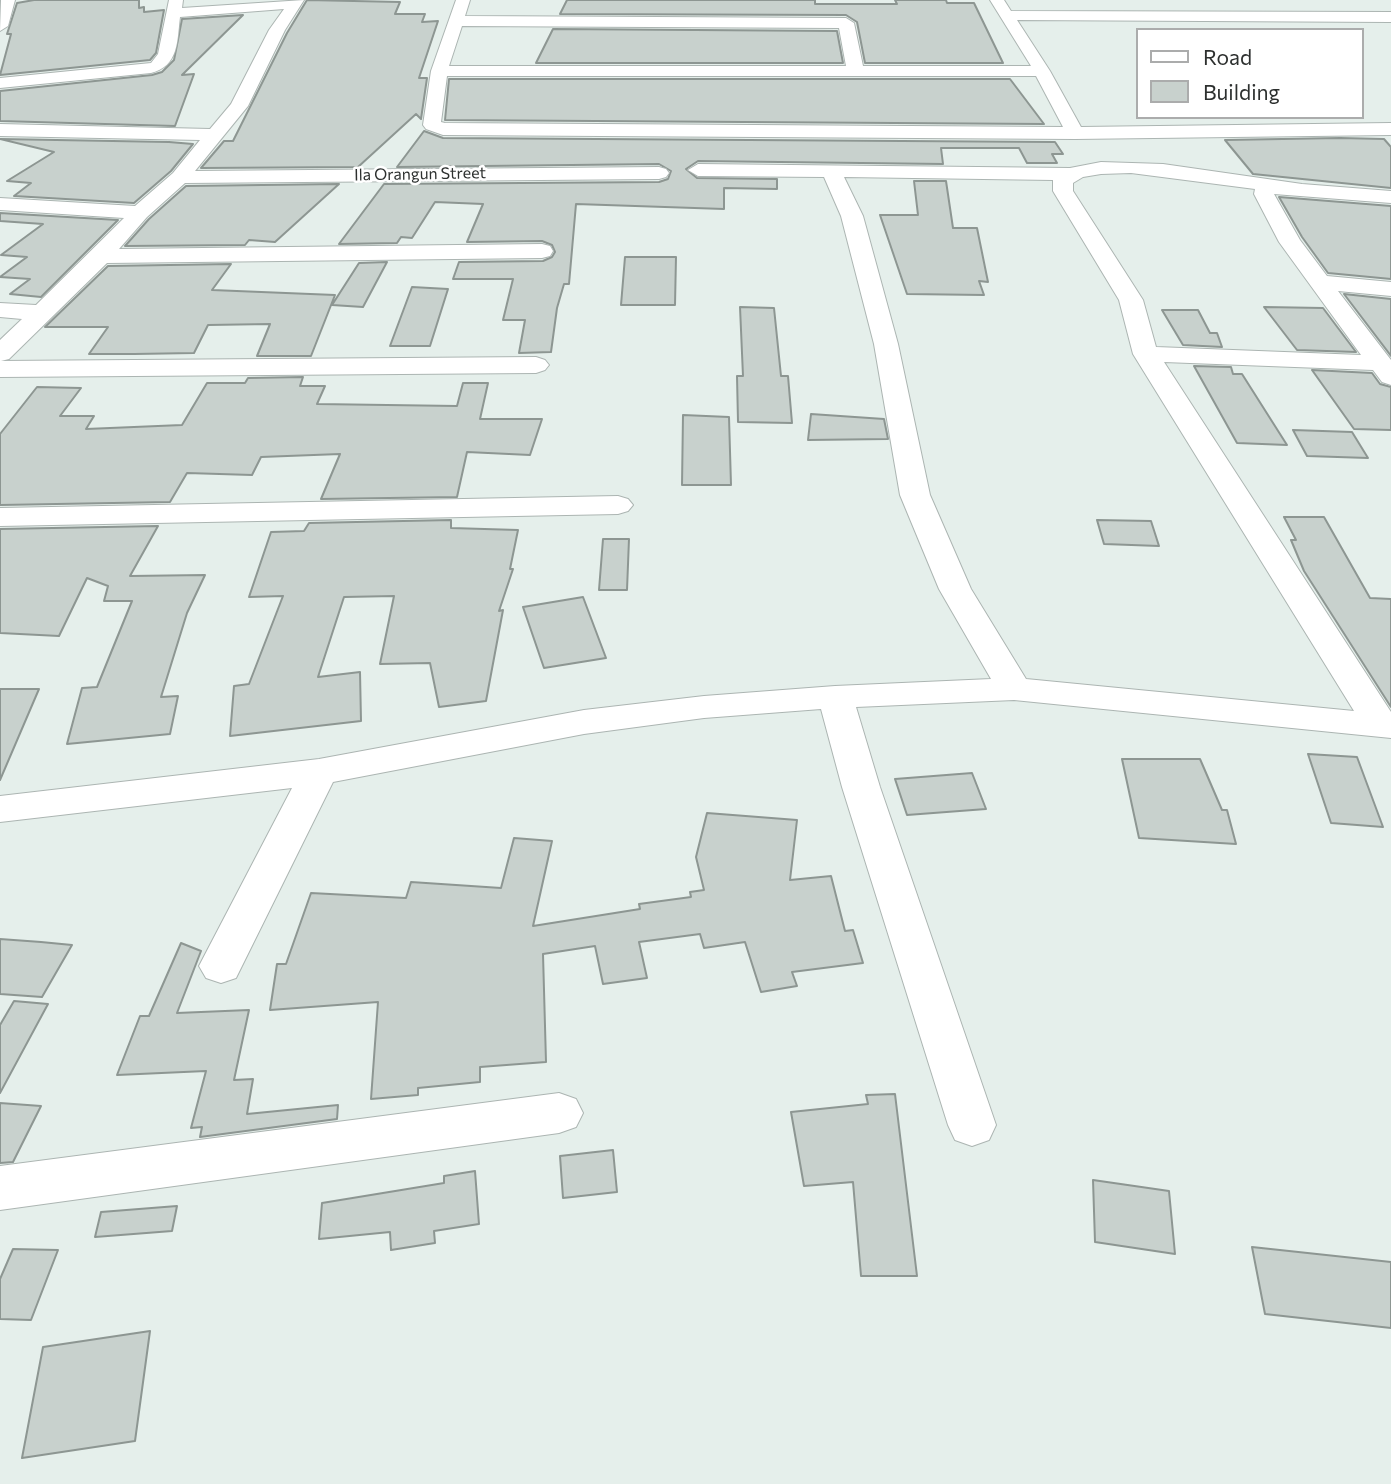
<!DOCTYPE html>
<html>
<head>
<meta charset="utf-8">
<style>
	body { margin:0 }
	#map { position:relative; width:1391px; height:1484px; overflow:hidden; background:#e5efeb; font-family:Commissioner,sans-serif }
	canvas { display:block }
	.legend { position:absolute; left:1136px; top:28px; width:228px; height:91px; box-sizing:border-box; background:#fff; border:2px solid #abacac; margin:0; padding:9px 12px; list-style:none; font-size:21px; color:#2d302f }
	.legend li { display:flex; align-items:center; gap:14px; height:35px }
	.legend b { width:35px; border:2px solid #abacac }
</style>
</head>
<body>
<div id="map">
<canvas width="1391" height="1484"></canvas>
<ul class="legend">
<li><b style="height:9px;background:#fff"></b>Road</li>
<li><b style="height:19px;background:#c8d1cd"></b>Building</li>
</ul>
</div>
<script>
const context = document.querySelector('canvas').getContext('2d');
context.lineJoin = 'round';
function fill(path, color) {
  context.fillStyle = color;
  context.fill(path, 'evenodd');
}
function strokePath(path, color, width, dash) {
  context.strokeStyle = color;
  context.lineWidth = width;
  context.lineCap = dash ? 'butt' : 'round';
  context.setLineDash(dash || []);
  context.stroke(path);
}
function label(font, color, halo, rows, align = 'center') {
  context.font = font + ' Commissioner,sans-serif';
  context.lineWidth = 5;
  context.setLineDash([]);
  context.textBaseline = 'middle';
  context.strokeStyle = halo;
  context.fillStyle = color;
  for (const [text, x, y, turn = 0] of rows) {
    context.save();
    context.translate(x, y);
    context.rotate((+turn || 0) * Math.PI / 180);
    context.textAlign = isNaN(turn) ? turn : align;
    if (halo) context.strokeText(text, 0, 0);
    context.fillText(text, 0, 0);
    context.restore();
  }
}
const building = new Path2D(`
	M34,0H139V8L144,7V12L164,10L156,53L150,60L0,75L11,34H7L17,3Z
	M307,0L400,2L395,14H425L422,22L438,21L419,78H427L421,119L416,114L358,167L201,168L224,141H233L287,33Z
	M567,0H815V4H897L895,0H946L947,3H974L1003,63H865L857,22L846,15L560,14Z
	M243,15L182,75L194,74L175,126L0,121V91L152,75L162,72L174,60L182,19Z
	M553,29L837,31L843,63H536Z
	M449,79H1010L1044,124L445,120Z
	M424,131L443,138L1055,142L1063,154H1052L1057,163H1027L1019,148H941L943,164L698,161L686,169L697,178L777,179V189L724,188V209L576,204L569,284H564L557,308L551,352L519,353L525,320H503L513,279H453L459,262L543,261L552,257L555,252L552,245L542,241L467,242L483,204L435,202L412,238L401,237L397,243L339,244L384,184L659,182L668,179L671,171L659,164L397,167Z
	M1340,138L1384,139L1391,147V188L1253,174L1225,140Z
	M0,139L169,142L193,144L171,171L134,203L14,196L31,183L7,181L54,152Z
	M914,181H946L953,228H977L988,282L979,281L984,295L907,294L880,215H918Z
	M339,184L275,242L249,240L245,245L125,246L149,219L186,186Z
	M1279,197L1391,206V279L1328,273L1302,237Z
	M0,213L118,220L41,297L10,294L30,279L0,277L27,257L1,255L43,224L0,221Z
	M625,257H676L675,305H621Z
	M387,262L363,307L332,305L359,263Z
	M231,264L212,290L335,295L311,356H257L270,324L208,325L194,353L134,354H89L108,327H45L108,266Z
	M412,287L448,289L430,346H390Z
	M1344,294L1391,299V356Z
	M740,307L774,308L781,376H788L792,423L738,422L737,376H743Z
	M1264,307L1323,308L1356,352L1297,350Z
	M1162,310H1198L1210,333H1217L1222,347L1183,345Z
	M1194,366L1231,367L1233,374H1242L1287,445L1237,443Z
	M1312,370L1372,373L1380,384L1391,387V430L1354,429Z
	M303,377L300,386H325L317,404L457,406L463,383H488L480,419H542L530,455L467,452L457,497L321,499L340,454L261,457L252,475L187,473L170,502L0,505V434L37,387L81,388L60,416H94L86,429L182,425L207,383H245L248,378Z
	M811,414L884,419L888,439L808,440Z
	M683,415L729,417L731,485H682Z
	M1293,430L1352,432L1368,458L1307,456Z
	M1284,517H1324L1370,598L1391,599V707L1304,571L1291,540H1296Z
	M451,520V528L518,530L510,569H513L499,611L503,610L486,701L439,707L430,663L380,664L394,596L344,597L318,677L360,672L361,721L230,736L234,686L249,684L283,596L249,597L271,532L304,531L309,523Z
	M1097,520L1151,521L1159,546L1104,544Z
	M158,526L130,576L205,575L187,613L161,697L178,696L170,734L67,744L82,688L97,687L132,601H104L108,586L87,578L59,636L0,633V529Z
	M603,539H629L627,590H599Z
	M583,597L606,658L544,668L523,607Z
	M0,689H39L0,780Z
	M1308,754L1357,757L1383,827L1331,823Z
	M1122,759H1200L1222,810H1227L1236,844L1139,838Z
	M972,773L986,809L907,815L895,779Z
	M707,813L797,820L790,880L831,876L845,931L853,930L863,963L792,972L797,986L761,992L745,942L704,948L700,934L639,942L647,978L603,984L595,946L543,954L546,1062L480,1067V1082L418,1088V1095L371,1099L378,1002L270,1010L277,964H286L311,893L406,898L411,882L501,888L514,838L552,841L533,926L640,909L639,904L691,897L690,892L704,890L696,857Z
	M0,939L41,942L72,945L42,997L0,994Z
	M181,943L201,951L177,1013L249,1010L234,1080L253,1079L247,1114L338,1105L337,1119L200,1137L202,1127L191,1128L206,1071L117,1075L140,1016H149Z
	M14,1001L48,1004L0,1093V1025Z
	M895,1094L917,1276H861L853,1182L804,1186L791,1112L868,1104L866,1095Z
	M0,1103L41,1106L13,1162L0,1163Z
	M613,1150L617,1192L563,1198L560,1156Z
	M475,1171L479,1224L434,1231L435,1243L391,1250L390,1232L319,1239L322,1203L444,1183V1176Z
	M1093,1180L1169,1191L1175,1254L1095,1242Z
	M177,1206L172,1231L95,1237L101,1212Z
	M1252,1247L1391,1262V1328L1265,1314Z
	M13,1249L58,1250L31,1320L0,1319V1279Z
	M150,1331L135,1441L22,1458L43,1347Z`);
fill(building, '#c8d1cd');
strokePath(building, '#8d9692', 2);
const minor = new Path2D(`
	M1,0H15L8,26L0,31Z
	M169,0H183L182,8L304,0L285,30L248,106L195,171L659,167L666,169L669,173L666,177L659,179L185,183L147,217L119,249L542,244L550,246L553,251L550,256L542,258L107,263L9,359L1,361L536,357L545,360L549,365L545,370L536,373L0,377V340L22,319L0,317V303L36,305L124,218L0,210V198L135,206L173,173L200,140L0,136V124L210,129L231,104L269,30L284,9L180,17C177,41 179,66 151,73L0,88V78L151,63L158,54Z
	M456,0H470L465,16L846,18L854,23L863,66H1031L990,0H1004L1011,11L1391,12V22L1017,20L1050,71L1081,127L1391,123V135L1075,139L443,135L426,129L423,125L431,71ZM462,26L839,28L846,66H449ZM447,76H1036L1063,127L445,123L441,122Z
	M1101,162L1163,164L1302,184L1391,191V203L1274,194L1300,240L1327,276L1391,282V296L1338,291L1391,360V385L1382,382L1373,370L1164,362L1391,712V738L1014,700L856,707L880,787L996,1125L989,1140L972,1146L955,1140L948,1125L842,787L821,709L704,718L584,734L333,782L236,978L221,983L206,978L199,966L292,788L0,822V796L319,759L584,710L704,696L835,686L991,679L939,589L900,495L874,344L841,216L824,177L698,176L688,170L698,164L1070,168ZM1131,173L1255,189L1254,194L1279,242L1361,355L1156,347L1143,300L1073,191V183L1083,177L1101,174ZM844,177L1053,180V191L1119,300L1133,354L1354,711L1026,679L971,589L930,495L898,344L863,216Z
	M618,496L628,499L633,505L628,511L618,514L0,526V508Z
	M559,1093L576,1099L583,1113L576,1127L559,1133L0,1210V1166Z`);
strokePath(minor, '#acb5b2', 2);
fill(minor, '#fff');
label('16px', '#2d302f', '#fff', [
	["Ila Orangun Street",420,174,-1]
]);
</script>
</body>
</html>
